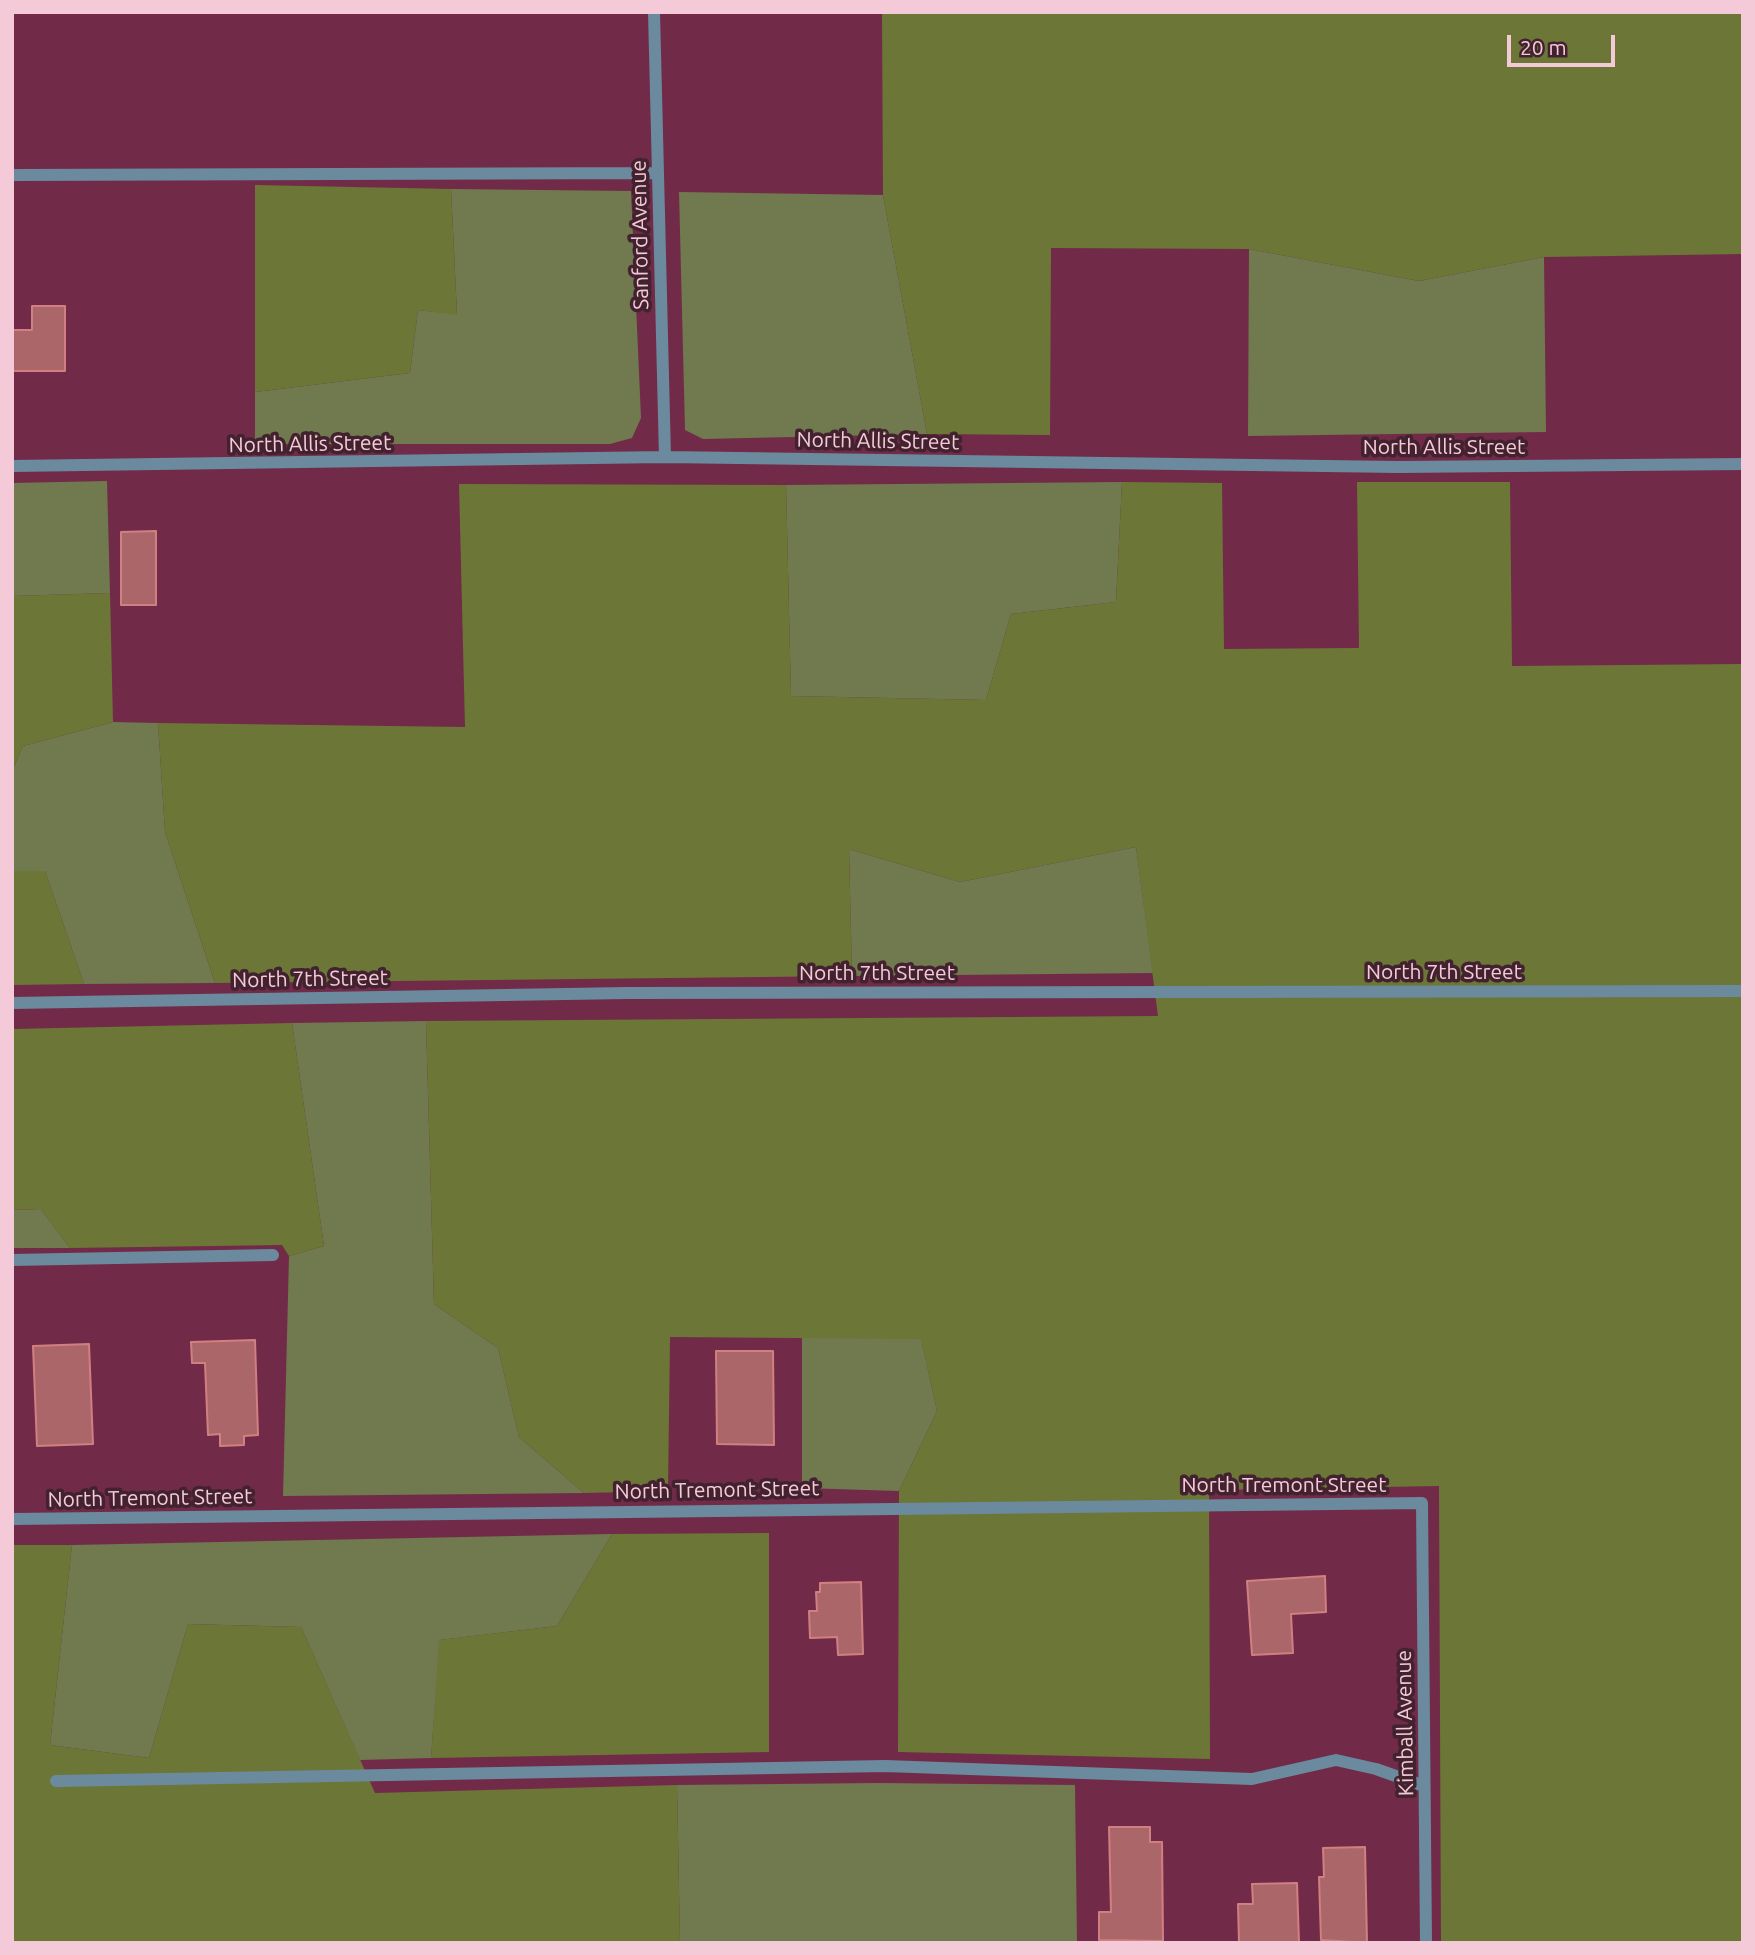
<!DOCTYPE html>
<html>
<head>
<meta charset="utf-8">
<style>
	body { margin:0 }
	#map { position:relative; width:1755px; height:1955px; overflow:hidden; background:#712b48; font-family:Ubuntu,sans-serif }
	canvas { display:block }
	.frame { position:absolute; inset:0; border:14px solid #f5cad8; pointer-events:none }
	.scale { position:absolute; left:1507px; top:35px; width:108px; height:32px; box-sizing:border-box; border:4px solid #f5cad8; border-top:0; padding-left:9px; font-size:21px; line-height:24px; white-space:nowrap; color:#f5cad8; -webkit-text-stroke:5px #42222e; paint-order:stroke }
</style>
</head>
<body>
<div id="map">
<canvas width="1755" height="1955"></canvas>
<div class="frame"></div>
<div class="scale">20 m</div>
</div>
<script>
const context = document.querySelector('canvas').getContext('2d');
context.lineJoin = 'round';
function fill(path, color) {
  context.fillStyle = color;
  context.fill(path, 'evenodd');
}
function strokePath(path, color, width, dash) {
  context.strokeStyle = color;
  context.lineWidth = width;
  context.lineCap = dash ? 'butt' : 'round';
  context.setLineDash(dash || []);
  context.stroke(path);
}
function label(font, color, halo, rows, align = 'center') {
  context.font = font + ' Ubuntu,sans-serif';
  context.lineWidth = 7;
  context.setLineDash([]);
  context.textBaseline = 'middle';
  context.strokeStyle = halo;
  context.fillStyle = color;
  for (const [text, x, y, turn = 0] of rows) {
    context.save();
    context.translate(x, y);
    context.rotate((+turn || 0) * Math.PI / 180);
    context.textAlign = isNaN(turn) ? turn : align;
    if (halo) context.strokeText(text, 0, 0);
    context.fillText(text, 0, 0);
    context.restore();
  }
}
fill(new Path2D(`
	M451,189L631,191L641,418L632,438L610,444H255V392L410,373L418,310L457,314Z
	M679,192L883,195L927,434L703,439L685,430Z
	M1249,249L1419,281L1544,257L1546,432L1248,436Z
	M107,481L110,593L12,596V483Z
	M1122,482L1116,602L1011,614L986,700L791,696L786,485Z
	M113,722L158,723L165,832L215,983L84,984L45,871H12V771L23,746Z
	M1136,847L1153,973L852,976L849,849L960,882Z
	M426,1021L434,1304L498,1348L519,1437L584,1493L283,1496L289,1256L324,1246L292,1023Z
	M41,1209L70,1248H12V1210Z
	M802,1338H921L937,1411L899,1491L802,1488Z
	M612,1534L557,1626L440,1640L431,1758L360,1760L301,1627L188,1624L149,1758L50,1745L72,1545Z
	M878,1783L1075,1785L1077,1943H680L677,1785Z`), '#71794f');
fill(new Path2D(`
	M882,12H1743V254L1544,257L1419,281L1249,249L1051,248L1050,435L927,434L883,195Z
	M255,185L451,189L457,315L418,310L410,373L255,392Z
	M1122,482L1222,483L1224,649L1359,648L1357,482H1510L1512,666L1743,664V1943H1441L1439,1486L1209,1490L1210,1759L898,1752L899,1491L937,1411L921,1339L670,1337L668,1491L584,1493L519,1437L498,1348L434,1304L426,1021L1158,1016L1136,847L960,882L849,849L852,976L215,983L165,832L158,723L465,727L459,484L786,485L791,696L986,700L1011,614L1116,602Z
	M110,593L113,722L23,746L12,771V596Z
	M12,871H45L84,984L12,985Z
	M292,1023L324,1246L289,1256L282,1245L70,1248L41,1209L12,1210V1029Z
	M769,1533V1752L431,1758L439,1640L557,1626L612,1534Z
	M12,1545H72L50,1745L149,1758L188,1624L301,1627L375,1793L677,1785L680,1943H12Z`), '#6c7737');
const building = new Path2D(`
	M32,306H65V371H12V330H32Z
	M156,531V605H121V532Z
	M255,1340L258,1435L244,1436V1445L220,1446V1434L208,1435L205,1363H192L191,1342Z
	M89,1344L93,1444L37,1446L33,1346Z
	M716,1351H773L774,1445L717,1444Z
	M1325,1576L1326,1612L1291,1614L1293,1653L1252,1655L1247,1581Z
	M861,1582L863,1654L838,1655L837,1637L810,1638L809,1611H817L816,1592H820V1583Z
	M1109,1827H1150V1842H1162L1163,1941L1099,1940V1912H1111Z
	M1365,1847L1367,1943L1321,1940L1319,1877H1324L1323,1848Z
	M1297,1883L1299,1943H1239L1238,1904H1253L1252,1884Z`);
fill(building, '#ab6669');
strokePath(building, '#d27f82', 2);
strokePath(new Path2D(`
	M654,12L665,457
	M12,175L658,173
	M12,466L665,457L1398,467L1743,464
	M12,1003L627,993L1743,991
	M12,1260L273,1255
	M12,1519L1422,1503L1426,1943
	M56,1781L885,1766L1252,1779L1336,1760L1376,1769L1424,1786`), '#6b8a9e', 12);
label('21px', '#f5cad8', '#42222e', [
	["Sanford Avenue",640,235,-91],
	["North Allis Street",878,441,1],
	["North Allis Street",310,444,-1],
	["North Allis Street",1444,447],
	["North 7th Street",1444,972],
	["North 7th Street",877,973],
	["North 7th Street",310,979,-1],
	["North Tremont Street",1284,1485],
	["North Tremont Street",717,1490,-1],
	["North Tremont Street",150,1498,-1],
	["Kimball Avenue",1405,1723,-91]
]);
</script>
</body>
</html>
